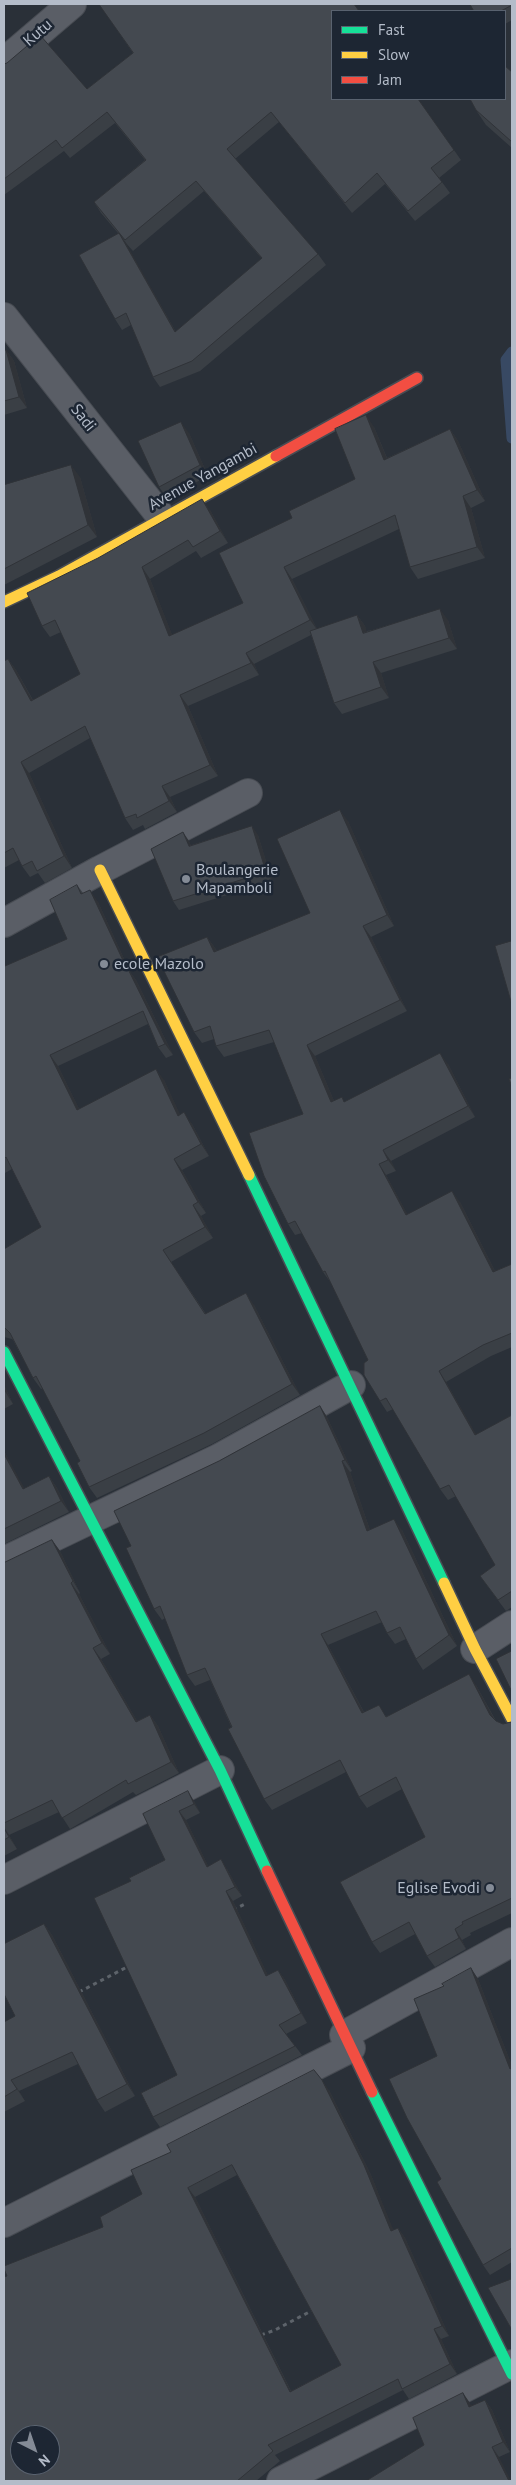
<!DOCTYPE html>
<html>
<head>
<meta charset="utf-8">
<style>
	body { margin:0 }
	#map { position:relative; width:516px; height:2485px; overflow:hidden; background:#2a3038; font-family:"PT Sans",sans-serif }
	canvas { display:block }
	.frame { position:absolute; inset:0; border:5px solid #b4bcc9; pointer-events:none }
	.legend { position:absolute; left:331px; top:10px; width:175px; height:90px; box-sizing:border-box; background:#1d2633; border:1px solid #59626f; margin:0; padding:6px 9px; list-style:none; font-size:15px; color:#b4bcc9 }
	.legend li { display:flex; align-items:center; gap:10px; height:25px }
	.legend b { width:25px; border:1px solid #59626f }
	.north { position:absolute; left:10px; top:2425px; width:50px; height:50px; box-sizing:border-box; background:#1d2633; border:1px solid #59626f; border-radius:50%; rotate:139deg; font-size:14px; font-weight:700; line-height:20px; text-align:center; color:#b4bcc9 }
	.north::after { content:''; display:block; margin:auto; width:18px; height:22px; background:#848b96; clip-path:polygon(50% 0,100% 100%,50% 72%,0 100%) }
</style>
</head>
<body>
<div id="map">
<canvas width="516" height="2485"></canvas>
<div class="frame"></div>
<ul class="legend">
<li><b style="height:6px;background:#16e098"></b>Fast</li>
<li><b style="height:6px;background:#ffcf43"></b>Slow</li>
<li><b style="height:6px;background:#f24e42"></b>Jam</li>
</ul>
<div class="north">N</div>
</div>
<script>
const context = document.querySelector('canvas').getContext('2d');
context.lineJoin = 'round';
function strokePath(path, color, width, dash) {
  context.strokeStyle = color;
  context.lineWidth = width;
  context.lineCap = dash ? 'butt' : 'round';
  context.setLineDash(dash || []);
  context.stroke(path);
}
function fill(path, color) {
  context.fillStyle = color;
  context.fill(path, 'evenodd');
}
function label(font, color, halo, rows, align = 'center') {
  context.font = font + ' "PT Sans",sans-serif';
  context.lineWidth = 5;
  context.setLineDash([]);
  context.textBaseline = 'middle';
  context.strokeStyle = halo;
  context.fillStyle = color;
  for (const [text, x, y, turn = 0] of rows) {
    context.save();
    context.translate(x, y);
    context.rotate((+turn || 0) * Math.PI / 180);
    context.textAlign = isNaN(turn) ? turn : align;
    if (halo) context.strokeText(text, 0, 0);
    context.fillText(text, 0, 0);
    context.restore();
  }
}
strokePath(new Path2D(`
	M512,352L506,360L512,438`), '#384963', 11);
const street = new Path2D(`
	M4,62L72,4
	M4,317L162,518
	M4,923L100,870L248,793
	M4,1561L219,1458L351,1385
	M475,1649L512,1625
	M4,1880L220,1770
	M344,2035L512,1942
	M4,2223L351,2048
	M281,2481L512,2364`);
const fast = new Path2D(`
	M249,1175L444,1583
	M4,1352L220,1770L267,1871
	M372,2092L512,2374`);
const slow = new Path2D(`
	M4,602L59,576L276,456
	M100,870L249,1175
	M444,1583L475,1649L512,1719`);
const jam = new Path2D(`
	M276,456L417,378
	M267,1871L372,2092`);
strokePath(street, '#484c53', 30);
strokePath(fast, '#484c53', 14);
strokePath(slow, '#484c53', 14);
strokePath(jam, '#484c53', 14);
strokePath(new Path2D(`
	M233,1910L245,1904
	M79,1992L129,1966
	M261,2335L275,2330L313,2310`), '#5d636a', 3, [4, 4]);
strokePath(street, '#5a5e66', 28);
strokePath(fast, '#16e098', 11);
strokePath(slow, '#ffcf43', 11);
strokePath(jam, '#f24e42', 11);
fill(new Path2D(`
	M512,4V20L505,24V11H474Z
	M332,11L418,99L461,160L439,178L450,193L415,221L385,184L352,213L279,122L235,159L318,254L326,265L200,371L160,387L153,377L131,325L122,330L115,319L118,233L101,213L94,202L145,160L115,123L70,158L64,151L4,195V64L87,89L133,53ZM204,191L262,259L176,332L124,241L133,251Z
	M512,72V148L486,125L476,110Z
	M6,350L14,361L27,408L4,415V351Z
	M374,427L387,458L450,429L458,441L485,501L471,508L485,558L418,579L410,567L399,529L292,579L317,629L357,615L365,626L366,631L448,620L457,649L381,673L389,698L342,714L334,703L311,635L254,664L259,675L188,706L218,776L170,797L177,812L145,829L143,825L133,830L125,818L90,738L29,773L72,868L45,883L38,873L30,877L22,866L19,860L4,868V661L8,659L16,670L33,700L80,674L61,632L50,637L42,626L210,510L228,543L201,558L196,551L150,579L172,635L243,603L292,518L355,479Z
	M189,433L208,476L167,498L159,487Z
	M80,477L97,537L4,585V485Z
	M348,821L394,926L371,937L407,1011L315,1056L334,1101L345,1102L448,1064L475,1117L391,1161L396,1171L386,1175L407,1214L460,1202L495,1271L512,1264V1347L491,1356L446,1382L476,1435L512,1415V1607L506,1611L480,1576L495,1565L456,1496L448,1500L440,1489L393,1409L387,1412L380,1401L368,1360L331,1283L323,1272L302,1233L295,1235L288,1224L303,1114L274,1042L224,1057L216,1046L214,1039L202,1043L194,1032L207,937L215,948L217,951L310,913Z
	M258,835L272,881L179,910L173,901L189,841L191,846Z
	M77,885L83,893L98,902L130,972L136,980L173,1055L166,1058L158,1047L148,1024L58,1066L79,1109L164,1080L180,1115L192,1124L209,1156L182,1170L206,1213L201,1216L213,1238L171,1262L206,1314L254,1305L300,1395L212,1444L97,1498L89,1487L80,1461L43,1388L41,1389L33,1378L13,1340L12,1339L4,1337V1249L41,1227L12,1169L5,1173L4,1172V963L6,966L67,939Z
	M4,1385L13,1404L4,1409Z
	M320,1406L327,1417L352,1471L350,1472L370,1530H402L457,1646L423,1670L416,1659L406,1639L395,1644L387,1633L382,1622L328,1645L364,1712L387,1716L476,1685L496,1721L503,1724L511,1722L512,1721V1913L470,1933L471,1935L462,1940L466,1949L435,1967L427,1956L415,1934L380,1953L372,1942L425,1837L402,1789L367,1808L359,1797L346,1772L272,1810L264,1799L210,1680L195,1686L187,1675L165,1618L162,1620L154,1609L131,1546L219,1461Z
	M4,1451L24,1489L49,1476L57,1488L69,1512L4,1544Z
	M52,1540L60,1551L80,1593L79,1594L110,1654L101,1659L137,1721L150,1715L158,1726L179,1773L136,1795L133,1792L70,1829L59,1812L9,1835L17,1849L4,1856V1563Z
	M194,1801L200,1813L186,1820L208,1866L227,1869L242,1896L233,1901L268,1976L278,1970L285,1980L307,2023L286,2034L302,2055L160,2127L153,2117L177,2075L131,1881L165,1860L143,1814Z
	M44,1924L52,1935L135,2096L105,2112L97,2100L78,2064L19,2091L25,2101L4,2112V2022L15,2016Z
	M471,1968L478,1979L512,2066V2262L490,2275L483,2265L441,2179L437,2056L444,1986Z
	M329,2090L371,2175L393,2230L398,2228L405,2238L449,2336L441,2339L457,2374L409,2399L403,2390L275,2455L280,2461L256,2481H4L103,2227L142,2194ZM237,2175L341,2365L291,2391L195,2197Z
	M463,2393L471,2406L485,2400L492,2410L510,2452L499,2457L424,2445Z`), '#3a3f45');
fill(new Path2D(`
	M119,233L126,243L182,343L175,332Z
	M6,350L14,361L27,408L19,397Z
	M366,415L374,427L392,471L384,460Z
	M181,422L189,433L208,476L200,465Z
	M450,429L458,441L485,501L477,490Z
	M71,465L80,477L97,537L88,525Z
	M463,496L471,508L485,558L477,547Z
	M202,499L210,510L228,543L220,531Z
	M142,567L150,579L177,647L169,636Z
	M284,567L292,579L318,631L310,620Z
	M440,609L448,620L457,649L449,638Z
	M357,615L365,626L371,644L363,633Z
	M246,653L254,664L259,675L251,663Z
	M8,659L16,670L39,712L31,701Z
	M373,662L381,673L389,698L381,687Z
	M180,695L188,706L218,776L210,765Z
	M21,762L29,773L72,868L64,856Z
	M162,786L170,797L177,812L169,801Z
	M340,810L348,821L394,926L387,915Z
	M252,826L258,835L272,881L266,872Z
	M183,832L189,841L195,855L189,846Z
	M90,890L98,902L130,972L136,980L173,1055L165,1044L127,969Z
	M363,926L371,937L407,1011L400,1000Z
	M207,937L215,948L222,963L214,952Z
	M307,1045L315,1056L339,1113L331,1102Z
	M440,1053L448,1064L475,1117L468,1106Z
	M50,1055L58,1066L85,1121L77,1110Z
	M156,1069L164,1080L186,1127L178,1116Z
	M184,1112L192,1124L209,1156L201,1144Z
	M383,1150L391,1161L396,1171L388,1160Z
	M174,1159L182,1170L206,1213L198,1202Z
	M379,1164L386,1175L414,1226L406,1215Z
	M452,1191L460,1202L501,1283L493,1272Z
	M193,1205L201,1216L213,1238L205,1227Z
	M246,1293L254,1305L300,1395L292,1384Z
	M439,1371L446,1382L483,1446L475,1435Z
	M4,1385L13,1404L4,1390Z
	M320,1406L327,1417L352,1471L345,1460Z
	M4,1451L31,1500L23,1489L4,1454Z
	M342,1461L350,1472L374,1542L367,1531Z
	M49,1476L57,1488L69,1512L61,1501Z
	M394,1519L402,1530L457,1646L449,1635Z
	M52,1540L60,1551L80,1593L73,1581Z
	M71,1583L79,1594L110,1654L102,1643Z
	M321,1634L328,1645L370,1724L362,1713Z
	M93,1648L101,1659L144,1733L136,1722Z
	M469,1674L476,1685L498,1726L490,1715Z
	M150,1715L158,1726L179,1773L171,1762Z
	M188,1791L194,1801L200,1813L194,1804Z
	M179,1811L186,1820L213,1876L207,1867Z
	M4,1827L9,1835L17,1849L9,1837Z
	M221,1859L227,1869L242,1896L235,1887Z
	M226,1891L233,1901L273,1986L266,1976Z
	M44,1924L52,1935L135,2096L127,2084Z
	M455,1929L462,1940L466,1949L459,1938Z
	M471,1968L478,1979L512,2066V2072L510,2069Z
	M278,1970L285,1980L307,2023L301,2013Z
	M11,2080L19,2091L25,2101Z
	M322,2080L329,2090L371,2175L398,2241L391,2231Z
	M188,2188L195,2197L296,2402L290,2392Z
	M398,2228L405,2238L449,2336L442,2326Z
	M434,2329L441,2339L457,2374L450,2364Z
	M463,2393L470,2403L476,2417L469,2407Z
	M485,2400L492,2410L510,2452L503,2442Z
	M492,2447L499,2457L511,2481H509Z`), '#303338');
const building = new Path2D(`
	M99,4H354L359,11H332V99H418L454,150L431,168L442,182L408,211L377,173L345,203L271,112L227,149L318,254L192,361L153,377L126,313L115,319L79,255L119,233L175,332L262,258L196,181L125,240L94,202L146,160L107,112L62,148L56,140L4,179V137H5L4,136V64L7,63L40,35L87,89L133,53Z
	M470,4H512V5L501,11H474Z
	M505,66L512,72V142L476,110L470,99H505Z
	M6,350L19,397L4,401V351Z
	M366,415L384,460L450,429L477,490L463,496L477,547L410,567L395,515L284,567L310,620L246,653L251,663L180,695L210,765L162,786L169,801L137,818L136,814L125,818L85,726L21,762L64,856L37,871L32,861L22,866L13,848L4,853V661L8,659L31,701L80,674L55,620L42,626L27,593L98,558L202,499L220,531L193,547L188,540L142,567L169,636L243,603L219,553L292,518L289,511L355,479L335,429Z
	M181,422L200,465L159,487L138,441Z
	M71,465L88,525L4,569V485Z
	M440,609L449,638L373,662L381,687L334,703L310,631L357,615L363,633Z
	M340,810L387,915L363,926L400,1000L307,1045L331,1102L342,1097L344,1102L440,1053L468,1106L383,1150L388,1160L379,1164L406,1215L452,1191L493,1272L512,1264V1333L483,1345L439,1371L475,1435L512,1415V1591L498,1600L480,1576L495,1565L449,1485L440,1489L386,1398L380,1401L364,1375V1363L368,1360L325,1271L323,1272L295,1221L288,1224L264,1176L249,1133L303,1114L269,1030L216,1046L210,1026L194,1032L157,957L207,937L214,952L310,913L277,839Z
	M252,826L266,872L173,901L151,849L183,832L189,846Z
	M77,885L81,894L90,890L127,969H128L165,1044L158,1047L143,1011L50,1055L77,1110L156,1069L178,1116L184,1112L201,1144L174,1159L198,1202L193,1205L205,1227L163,1250L205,1314L246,1293L292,1384L204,1433L89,1487L77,1463L80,1461L36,1376L33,1378L10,1333L4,1327V1249L41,1227L6,1157L4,1159V963L5,966L67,939L50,900Z
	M512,941V1005L495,946Z
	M512,1078V1087L509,1079Z
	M320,1406L345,1460L342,1461L367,1531L394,1519L449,1635L416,1659L400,1627L387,1633L376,1611L321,1634L362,1713L379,1705L386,1717L469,1674L490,1715L496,1721L503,1724L511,1722L512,1721V1898L462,1922L463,1924L455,1929L459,1938L427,1956L409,1922L372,1942L340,1882L425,1837L396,1777L359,1797L340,1760L264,1799L228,1729L232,1727L205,1668L187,1675L160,1606L154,1609L126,1548L131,1546L114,1511L219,1461Z
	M4,1454L23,1489L49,1476L61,1501L4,1529Z
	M52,1540L73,1581L71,1583L102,1643L93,1648L136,1722L150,1715L171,1762L128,1784L126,1780L62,1818L52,1800L4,1823V1563Z
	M512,1651V1692L496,1659Z
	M188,1791L194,1804L179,1811L207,1867L221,1859L235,1887L226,1891L266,1976L278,1970L301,2013L279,2025L295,2046L153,2117L141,2093L177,2075L94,1898L131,1881L129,1878L165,1860L143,1814Z
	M4,1828L9,1837L4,1840Z
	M44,1924L127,2084L97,2100L72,2052L11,2080L17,2089L4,2097V2022L15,2016L4,1994V1944Z
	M471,1968L510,2069L512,2068V2248L483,2265L437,2182L441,2179L407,2118L389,2079L437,2056L414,1999L444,1986L442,1984Z
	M314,2070L322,2080L364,2165L391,2231L398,2228L442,2326L434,2329L450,2364L402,2389L398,2379L268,2445L273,2451L237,2481H4V2277L7,2276L4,2269V2266L103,2227L100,2217L142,2194L131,2170L171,2152L167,2145ZM232,2165L341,2365L290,2392L188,2188ZM20,2435H50V2465H20Z
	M512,2279V2330L488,2288Z
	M463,2393L469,2407L485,2400L503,2442L492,2447L509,2481H366L424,2445L413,2418Z`);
fill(building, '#444950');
strokePath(building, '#303338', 1);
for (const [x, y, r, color] of [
	[186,879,5,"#848b96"],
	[104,964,5,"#848b96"],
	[490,1888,5,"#848b96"]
]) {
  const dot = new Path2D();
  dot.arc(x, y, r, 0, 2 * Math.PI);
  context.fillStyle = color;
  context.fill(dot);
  strokePath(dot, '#1d2633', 2);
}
label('16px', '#b4bcc9', '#1d2633', [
	["Kutu",38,33,-41],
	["Sadi",83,418,52],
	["Avenue Yangambi",203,477,-29]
]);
label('16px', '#b4bcc9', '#1d2633', [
	["Boulangerie",196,870],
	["Mapamboli",196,888],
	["ecole Mazolo",114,964],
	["Eglise Evodi",480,1888,"right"]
], 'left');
</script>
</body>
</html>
